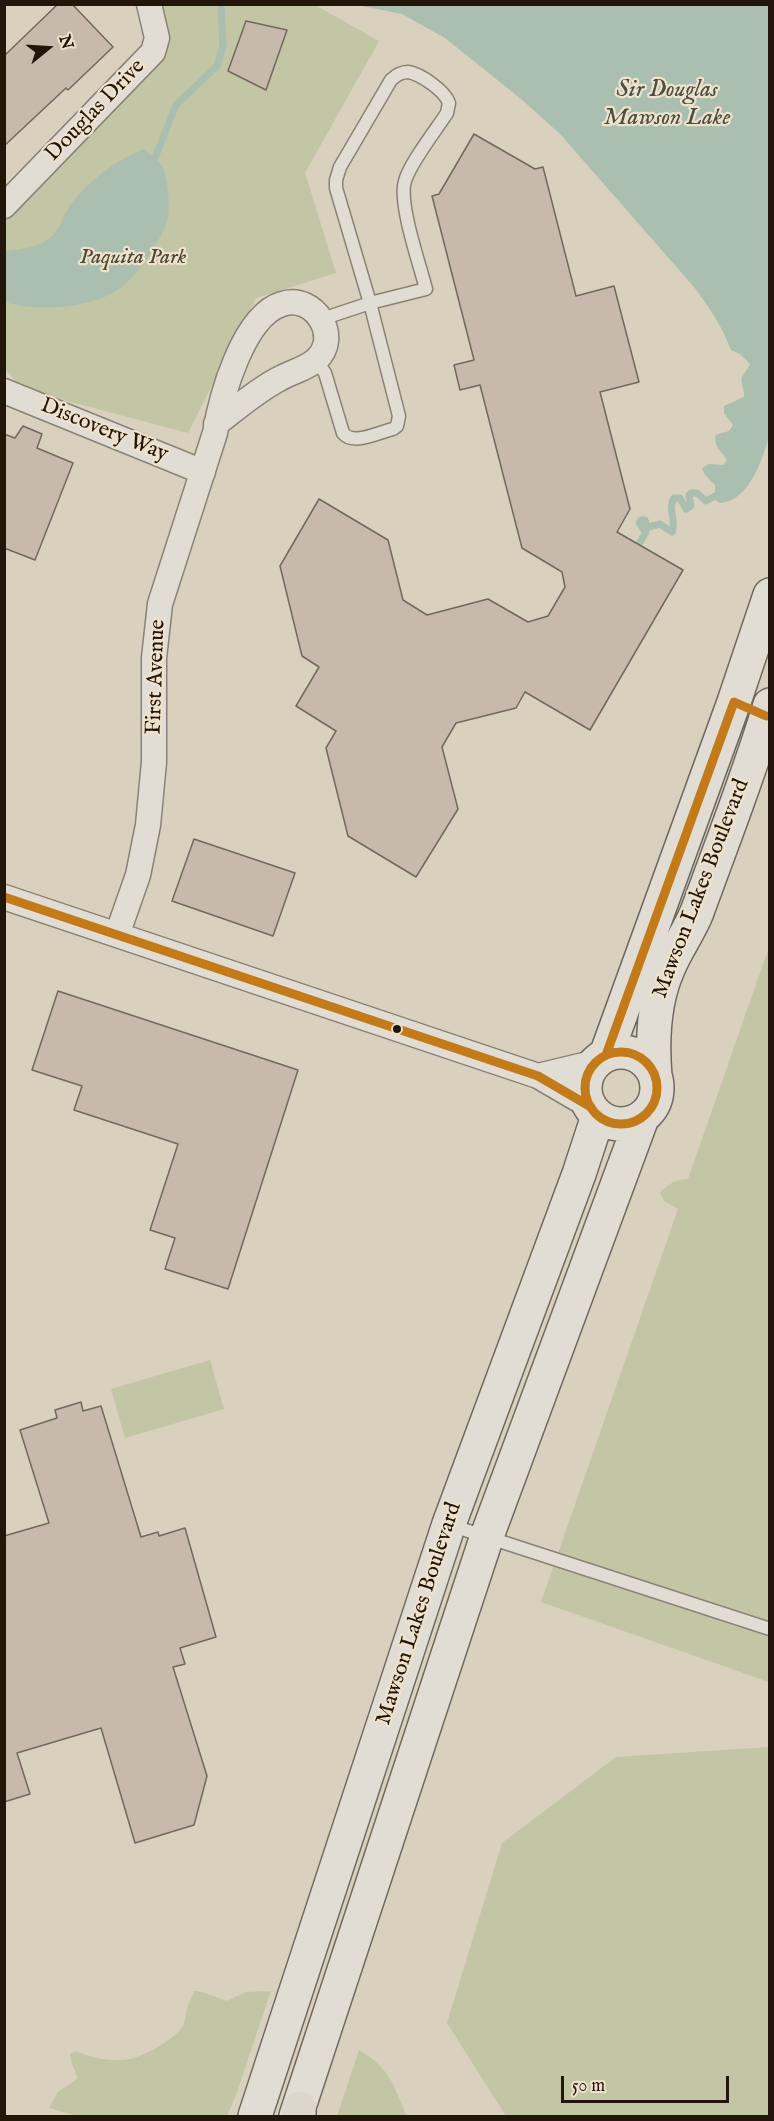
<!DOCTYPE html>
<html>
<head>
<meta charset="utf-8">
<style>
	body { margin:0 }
	#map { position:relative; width:774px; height:2121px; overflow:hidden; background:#d9d0be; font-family:"IM FELL English",serif }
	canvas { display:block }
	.frame { position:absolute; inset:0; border:6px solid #221509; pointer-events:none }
	.north { position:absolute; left:18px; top:18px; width:60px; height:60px; -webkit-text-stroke:4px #eee2cd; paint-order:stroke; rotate:72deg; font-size:16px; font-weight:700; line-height:24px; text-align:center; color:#221509 }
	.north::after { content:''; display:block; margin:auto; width:21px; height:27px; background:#221509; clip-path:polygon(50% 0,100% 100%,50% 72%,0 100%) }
	.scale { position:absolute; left:561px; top:2076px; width:168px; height:27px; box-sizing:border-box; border:3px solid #221509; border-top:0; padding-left:8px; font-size:18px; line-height:21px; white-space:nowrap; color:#221509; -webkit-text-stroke:4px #eee2cd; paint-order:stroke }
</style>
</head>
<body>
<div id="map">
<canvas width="774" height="2121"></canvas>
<div class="frame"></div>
<div class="north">N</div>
<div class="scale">50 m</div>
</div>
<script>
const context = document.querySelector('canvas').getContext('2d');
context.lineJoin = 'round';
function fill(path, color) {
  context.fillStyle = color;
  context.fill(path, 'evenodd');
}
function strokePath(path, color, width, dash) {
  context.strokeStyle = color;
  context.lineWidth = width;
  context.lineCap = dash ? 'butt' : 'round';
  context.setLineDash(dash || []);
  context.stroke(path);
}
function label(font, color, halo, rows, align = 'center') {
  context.font = font + ' "IM FELL English",serif';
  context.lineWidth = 4.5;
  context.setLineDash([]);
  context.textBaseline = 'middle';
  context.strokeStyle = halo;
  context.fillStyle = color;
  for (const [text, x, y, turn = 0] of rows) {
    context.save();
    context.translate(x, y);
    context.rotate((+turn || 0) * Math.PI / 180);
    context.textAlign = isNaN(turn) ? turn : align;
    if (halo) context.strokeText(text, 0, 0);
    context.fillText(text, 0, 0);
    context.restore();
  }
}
fill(new Path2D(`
	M148,5H315L379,41L305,173L336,273L256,298L188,433L22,389L5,369V205L145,61Z
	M769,947V1682L541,1602L678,1209L664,1201L660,1193C668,1184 676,1179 688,1179Z
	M210,1360L224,1409L125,1438L111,1389Z
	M769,1747V2116H506L447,2023L502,1843L616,1757Z
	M194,1991L202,1992L227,2001L246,1992L271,1991L236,2095L227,2116H77L49,2108L58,2092L78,2078L72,2064L70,2054L76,2051C90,2057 106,2061 122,2060C139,2060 173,2041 182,2027C186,2021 185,2015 187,2009C189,2003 192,1997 194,1991Z
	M359,2050C392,2070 392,2084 407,2116H337Z`), '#c2c6a5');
fill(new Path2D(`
	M357,5H769V436C763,459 748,502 720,503L715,500V485L705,475L702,468L709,464L723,465L727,460C721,450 713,447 716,435L729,431L733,425L724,413V406L744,397C745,390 740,384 742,377C744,373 748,369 750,364L740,354L731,350C722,326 709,307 694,287L560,134L521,99L445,38L402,14Z
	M144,149C150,155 159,160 163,168C168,179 170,207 168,218C163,238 136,278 119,289C91,309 36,312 5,302V251C21,249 39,248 52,236C59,230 63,217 68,208C86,183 115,160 144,149Z`), '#aabfb0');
strokePath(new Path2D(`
	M155,158L176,105L217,66L223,46L221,4
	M639,544L646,532L639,523L641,520H645L647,526L649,527L660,524L672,532C677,521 667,509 674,498H680L686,509L691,506L689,495L691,493H697L706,501L715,496`), '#aabfb0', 7);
const building = new Path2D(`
	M58,4H72L113,47L68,90L66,88L4,146V56Z
	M246,21L287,30L266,90L228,71Z
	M474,134L535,169L543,167L576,296L614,286L639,382L600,392L630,509L617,532L683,570L590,730L525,692L516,708L456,723L442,747L458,809L416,877L348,836L326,748L336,731L296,706L319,667L302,656L280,566L319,499L388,540L403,600L427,615L488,599L528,622L548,616L565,587L562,572L522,548L480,385L460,390L454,365L474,360L432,196L439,194Z
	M23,426L42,434L37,448L73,463L35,560L4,548V434L15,438Z
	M194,839L295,873L273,936L172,901Z
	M58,991L298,1070L228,1289L165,1269L175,1238L150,1230L178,1144L74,1110L82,1086L32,1070Z
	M81,1402L83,1411L101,1406L141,1537L158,1532L159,1536L185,1528L216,1637L180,1648L185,1664L173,1667L207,1776L194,1825L135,1843L101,1728L17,1753L30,1794L4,1802V1536L49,1523L20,1430L57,1418L55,1410Z`);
fill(building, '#c7b9ac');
strokePath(building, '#70695f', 1.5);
const lane = new Path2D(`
	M316,360L325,373L343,433C353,446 379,432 393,429L397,426L399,416L370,303L336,188V180L340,167L391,80C396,75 401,72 408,72C421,74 445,91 449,103L447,113C436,130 410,163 405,181C398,203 420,265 426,289L370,303L322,319
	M450,1525L770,1629`);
const street = new Path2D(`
	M4,206L153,52L157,38L149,4
	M4,391L203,472
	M4,897L538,1076L591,1107
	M117,935L138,875L148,825L154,762V658L160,604L215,433C221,397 243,316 282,304C314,293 342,337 316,360C306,369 291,372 279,379C256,391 237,408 216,424
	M538,1076L596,1062`);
const secondary = new Path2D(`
	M585 1088a36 36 0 1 1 72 0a36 36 0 1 1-72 0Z
	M606,1055L734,702L770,595
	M655,1076C652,1040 653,1003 668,969C676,949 689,932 697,912C722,843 749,775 770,705
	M255,2116L449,1524L579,1174L598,1116
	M296,2116L487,1536L642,1118`);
const highway = new Path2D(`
	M299,2108V2116`);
strokePath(lane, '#8a8277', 15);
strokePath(street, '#8a8277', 27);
strokePath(secondary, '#70695f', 36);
strokePath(highway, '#70695f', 36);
strokePath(lane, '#e2ddd4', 12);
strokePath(street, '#e2ddd4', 24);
strokePath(secondary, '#e2ddd4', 33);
strokePath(highway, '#dcd7cc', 33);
strokePath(new Path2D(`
	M4,897L538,1076L591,1107
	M585 1088a36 36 0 1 1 72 0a36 36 0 1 1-72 0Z
	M606,1055L734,702L766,716`), '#c37b19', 9);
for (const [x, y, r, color] of [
	[397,1029,5,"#221509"]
]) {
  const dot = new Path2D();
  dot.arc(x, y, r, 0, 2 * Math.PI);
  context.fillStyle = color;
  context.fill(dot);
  strokePath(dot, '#eee2cd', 2);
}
label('22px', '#221509', '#eee2cd', [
	["Douglas Drive",96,111,-46],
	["Discovery Way",104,431,22],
	["First Avenue",157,677,-88],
	["Mawson Lakes Boulevard",702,889,-69],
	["Mawson Lakes Boulevard",420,1614,-72]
]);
label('italic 22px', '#4c4832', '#eee2cd', [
	["Paquita Park",133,258]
]);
label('italic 24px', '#4b4e41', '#eee2cd', [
	["Sir Douglas",667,91],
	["Mawson Lake",667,119]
]);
</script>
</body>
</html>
